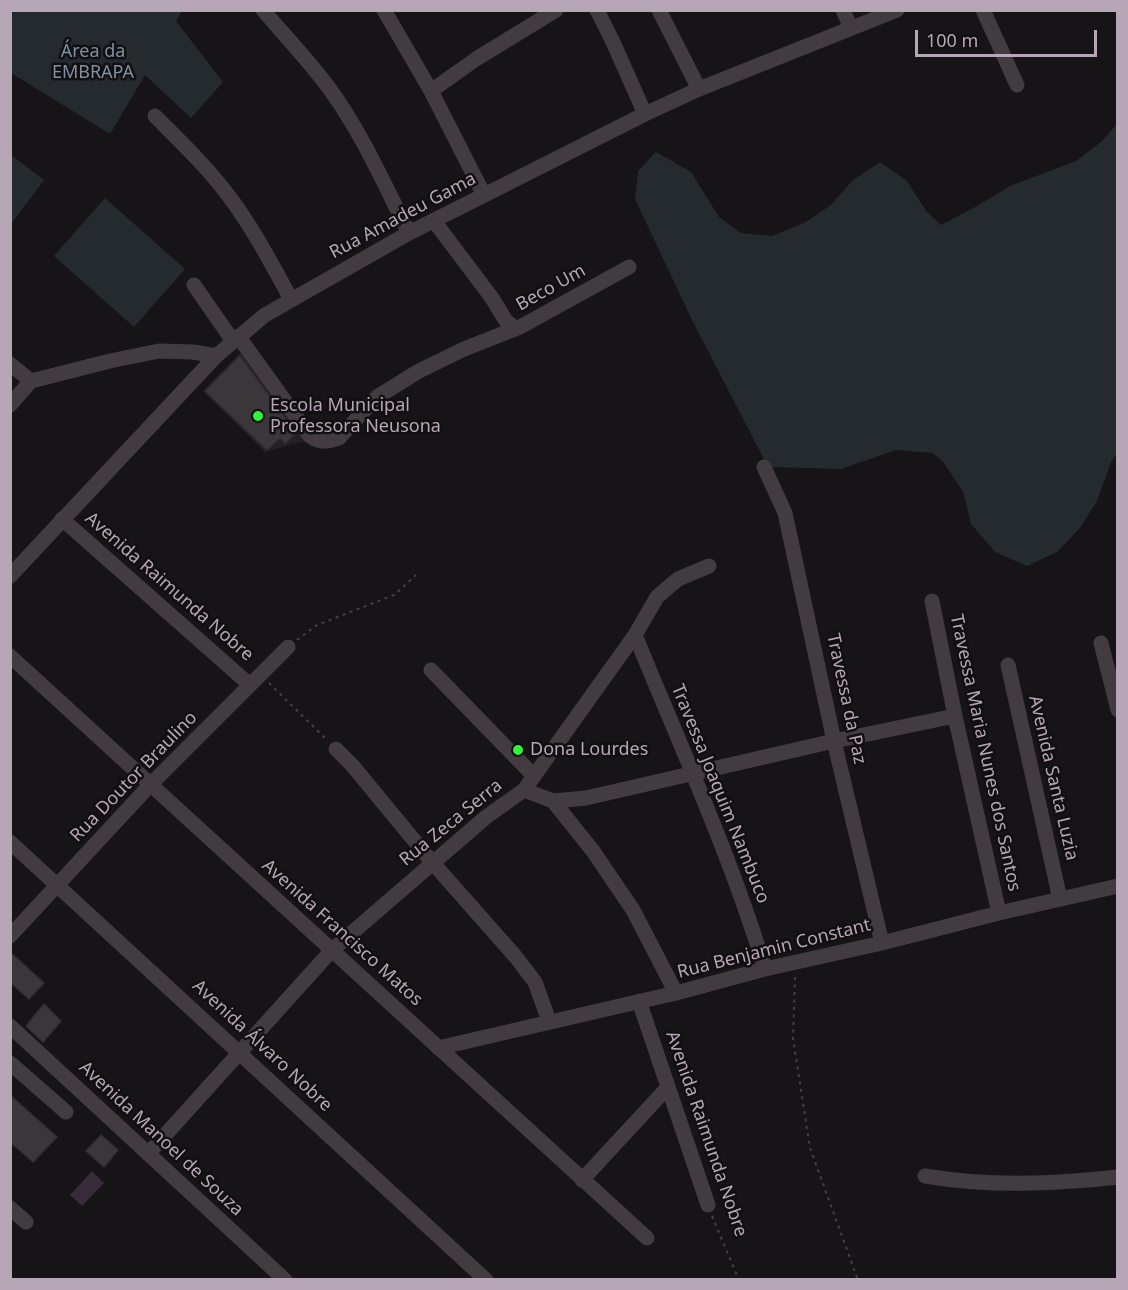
<!DOCTYPE html>
<html>
<head>
<meta charset="utf-8">
<style>
	body { margin:0 }
	#map { position:relative; width:1128px; height:1290px; overflow:hidden; background:#161416; font-family:"Noto Sans",sans-serif }
	canvas { display:block }
	.frame { position:absolute; inset:0; border:12px solid #b7a6b5; pointer-events:none }
	.scale { position:absolute; left:915px; top:30px; width:182px; height:27px; box-sizing:border-box; border:3px solid #b7a6b5; border-top:0; padding-left:8px; font-size:18px; line-height:21px; white-space:nowrap; color:#b7a6b5; -webkit-text-stroke:4px #110f11; paint-order:stroke }
</style>
</head>
<body>
<div id="map">
<canvas width="1128" height="1290"></canvas>
<div class="frame"></div>
<div class="scale">100 m</div>
</div>
<script>
const context = document.querySelector('canvas').getContext('2d');
context.lineJoin = 'round';
function fill(path, color) {
  context.fillStyle = color;
  context.fill(path, 'evenodd');
}
function strokePath(path, color, width, dash) {
  context.strokeStyle = color;
  context.lineWidth = width;
  context.lineCap = dash ? 'butt' : 'round';
  context.setLineDash(dash || []);
  context.stroke(path);
}
function label(font, color, halo, rows, align = 'center') {
  context.font = font + ' "Noto Sans",sans-serif';
  context.lineWidth = 5;
  context.setLineDash([]);
  context.textBaseline = 'middle';
  context.strokeStyle = halo;
  context.fillStyle = color;
  for (const [text, x, y, turn = 0] of rows) {
    context.save();
    context.translate(x, y);
    context.rotate((+turn || 0) * Math.PI / 180);
    context.textAlign = isNaN(turn) ? turn : align;
    if (halo) context.strokeText(text, 0, 0);
    context.fillText(text, 0, 0);
    context.restore();
  }
}
fill(new Path2D(`
	M242,351L305,441L265,452L203,391Z`), '#232022');
fill(new Path2D(`
	M10,11H182L176,21L223,82L191,118L145,75L110,134L11,73Z
	M1117,124V453L1111,462L1097,501L1080,528L1057,552L1027,566L995,552L971,524L963,492L944,463L933,453L896,450L841,469L768,467L692,320L635,199L638,171L656,152L691,172L719,217L741,233L772,236L804,223L831,205L852,181L880,162L907,181L926,211L941,225L979,205L1010,186L1076,161L1101,142Z
	M10,154L44,180L11,224H10Z
	M105,198L185,269L134,327L54,256Z`), '#252a2e');
fill(new Path2D(`
	M92,1171L104,1183L82,1206L70,1195Z`), '#382b3a');
const building = new Path2D(`
	M240,356L296,433L285,444L280,438L267,450L205,391Z
	M10,952L44,983L29,999L10,982Z
	M44,1004L61,1021L43,1042L26,1026Z
	M10,1095L57,1137L33,1162L10,1142Z
	M101,1135L118,1150L104,1167L86,1151Z`);
fill(building, '#3b363a');
strokePath(building, '#322e31', 1.5);
strokePath(new Path2D(`
	M297,640L317,625L394,595L416,575
	M269,683L327,740
	M795,977L793,1038L810,1148L858,1280
	M712,1216L739,1280`), '#473f47', 2, [3, 4.5]);
strokePath(new Path2D(`
	M263,10C285,36 309,61 329,88C362,133 384,184 409,233
	M384,10L431,91L484,195
	M597,10L613,42L645,114
	M659,10L699,89
	M843,10L851,28
	M983,10L1017,85
	M431,91L476,59L556,10
	M155,116C182,143 209,169 231,199C254,230 272,265 291,299
	M434,221L492,298L506,321L515,328L520,327
	M194,285L233,341
	M238,336L310,436C320,443 328,442 339,438L377,397L419,371L464,349L520,327L629,267
	M10,364L31,381
	M31,381L110,361L159,351L193,352L216,356
	M10,405L31,381
	M764,467L785,513L834,741L882,943
	M62,519L250,685
	M10,576L216,356L265,315L409,233L645,114L699,89L897,10
	M932,601L955,716L999,913
	M635,635C680,745 730,854 765,969
	M1101,643L1118,710
	M10,656L647,1238
	M1008,665L1060,899
	M431,670L533,775
	M336,749L352,765L432,862L515,956L535,982L549,1021
	M524,790L635,635L657,597L678,579L709,566
	M553,801L593,851L633,910L676,993
	M10,842L486,1280
	M10,936L151,784L288,647
	M639,1001L708,1205
	M10,1026L285,1280
	M438,1048L676,993L765,969L882,943L999,913L1118,886
	M10,1063L66,1112
	M148,1154L332,950L486,817L524,790L553,801L586,798L834,741L955,716
	M925,1176C991,1187 1051,1184 1118,1177
	M582,1180L668,1087
	M10,1208L26,1222`), '#423c41', 15);
for (const [x, y, r, color] of [
	[258,416,6,"#30f33c"],
	[518,750,6,"#30f33c"]
]) {
  const dot = new Path2D();
  dot.arc(x, y, r, 0, 2 * Math.PI);
  context.fillStyle = color;
  context.fill(dot);
  strokePath(dot, '#110f11', 2);
}
label('18px', '#7d91a2', '#110f11', [
	["Área da",93,52],
	["EMBRAPA",93,73]
]);
label('18px', '#b7a6b5', '#110f11', [
	["Rua Amadeu Gama",403,216,-28],
	["Beco Um",551,288,-29],
	["Avenida Raimunda Nobre",169,587,41],
	["Travessa da Paz",846,699,78],
	["Travessa Maria Nunes dos Santos",985,753,78],
	["Rua Doutor Braulino",134,777,-46],
	["Avenida Santa Luzia",1053,778,77],
	["Travessa Joaquim Nambuco",720,794,68],
	["Rua Zeca Serra",451,823,-39],
	["Avenida Francisco Matos",342,933,42],
	["Rua Benjamin Constant",774,949,-14],
	["Avenida Álvaro Nobre",262,1046,43],
	["Avenida Raimunda Nobre",706,1134,71],
	["Avenida Manoel de Souza",161,1139,43]
]);
label('18px', '#b7a6b5', '#110f11', [
	["Escola Municipal",270,406],
	["Professora Neusona",270,427],
	["Dona Lourdes",530,750]
], 'left');
</script>
</body>
</html>
